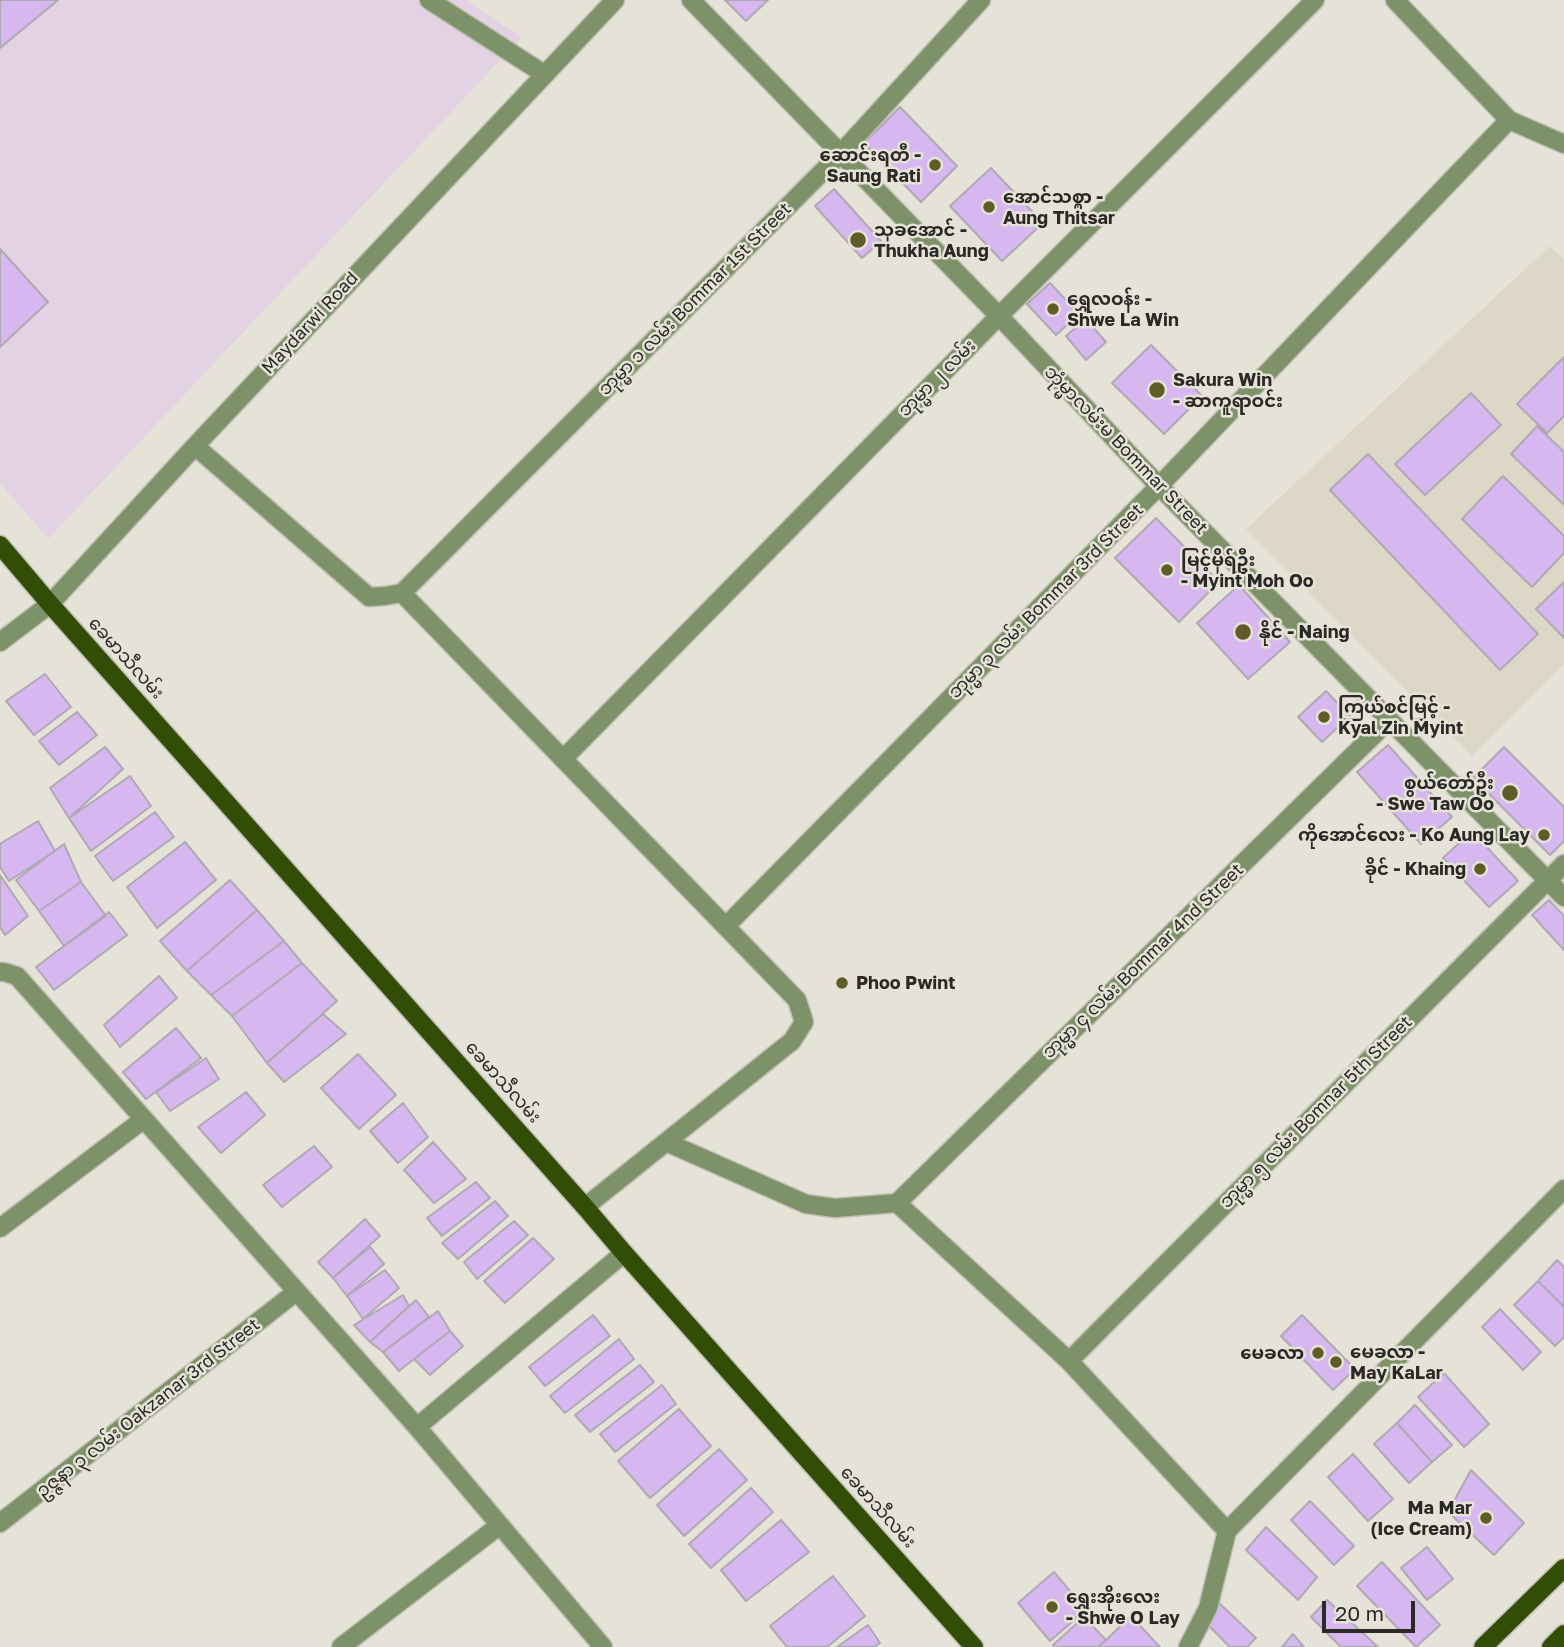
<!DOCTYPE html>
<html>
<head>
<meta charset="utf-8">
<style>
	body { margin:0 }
	#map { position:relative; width:1564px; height:1647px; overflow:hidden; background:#e5e2d7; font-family:"Golos Text",sans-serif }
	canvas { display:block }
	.scale { position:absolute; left:1322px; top:1601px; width:93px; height:32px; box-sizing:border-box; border:4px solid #2a2925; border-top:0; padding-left:9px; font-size:21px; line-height:24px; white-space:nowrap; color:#2a2925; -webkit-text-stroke:5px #e5e2d7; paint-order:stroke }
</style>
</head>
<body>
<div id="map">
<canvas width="1564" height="1647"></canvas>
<div class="scale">20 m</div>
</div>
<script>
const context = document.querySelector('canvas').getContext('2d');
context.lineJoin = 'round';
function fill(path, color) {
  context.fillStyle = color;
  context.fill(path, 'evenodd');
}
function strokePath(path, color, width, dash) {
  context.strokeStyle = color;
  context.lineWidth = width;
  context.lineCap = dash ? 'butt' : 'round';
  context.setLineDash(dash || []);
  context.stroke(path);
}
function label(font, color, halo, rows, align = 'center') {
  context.font = font + ' "Golos Text","Noto Sans Myanmar",sans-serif';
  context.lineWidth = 5;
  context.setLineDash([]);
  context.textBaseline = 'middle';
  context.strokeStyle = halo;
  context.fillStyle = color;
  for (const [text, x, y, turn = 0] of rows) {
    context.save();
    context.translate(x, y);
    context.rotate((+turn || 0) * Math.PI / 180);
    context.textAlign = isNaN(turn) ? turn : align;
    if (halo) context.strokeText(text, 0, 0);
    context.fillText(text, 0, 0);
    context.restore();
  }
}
fill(new Path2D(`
	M0,0H465L522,37L48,539L0,483Z`), '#e2d2e4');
fill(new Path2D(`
	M1550,246L1564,260V664L1472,756L1246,529Z`), '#dcd7c6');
const building = new Path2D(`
	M0,0H58L0,48Z
	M725,0H768L746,21Z
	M900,107L957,166L921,202L864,143Z
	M991,168L1043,223L1002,261L950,206Z
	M834,189L881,241L862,258L815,206Z
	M0,249L48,302L0,347Z
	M1050,283L1079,314L1056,335L1027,304Z
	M1086,319L1106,342L1086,360L1066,336Z
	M1151,345L1202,396L1164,434L1112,383Z
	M1564,357V416L1547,433L1517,404Z
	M1471,393L1501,425L1425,495L1395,464Z
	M1537,426L1564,452V505L1511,454Z
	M1368,454L1538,634L1500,670L1330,490Z
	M1503,476L1564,536V553L1532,587L1462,519Z
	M1156,518L1219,582L1179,622L1115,558Z
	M1564,582V638L1536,609Z
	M1239,585L1290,642L1248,679L1197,623Z
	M45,674L71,707L34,735L6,701Z
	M1326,691L1350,716L1322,742L1298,717Z
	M77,712L97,735L59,765L39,741Z
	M1388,745L1452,817L1421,844L1357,772Z
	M105,747L123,769L69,818L50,788Z
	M1504,747L1564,807V841L1550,855L1473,778Z
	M130,776L151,806L91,851L69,818Z
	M155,812L174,837L113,881L95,856Z
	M38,821L55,851L9,881L0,867V844Z
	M1472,831L1518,881L1489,907L1443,858Z
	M185,842L216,880L157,928L127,887Z
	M64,844L81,882L39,911L16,880Z
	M0,875L28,916L5,935L0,927Z
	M230,880L257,910L187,971L160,941Z
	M81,882L106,916L64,946L39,911Z
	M1549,900L1564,916V950L1532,915Z
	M257,910L284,941L211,995L187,971Z
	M109,912L127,935L54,990L36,967Z
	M284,941L302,963L232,1016L211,995Z
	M302,963L337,1001L267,1063L232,1016Z
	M159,976L177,998L120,1047L104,1025Z
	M323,1014L346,1034L284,1082L267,1063Z
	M176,1028L201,1058L146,1099L123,1072Z
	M358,1054L396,1095L359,1129L321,1088Z
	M206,1058L219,1079L170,1111L156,1092Z
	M246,1092L265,1115L221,1153L198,1127Z
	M403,1103L428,1137L398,1163L370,1131Z
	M433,1142L466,1179L434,1203L404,1170Z
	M314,1146L332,1167L282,1207L263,1185Z
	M476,1182L490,1198L442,1236L427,1218Z
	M495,1201L508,1216L458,1259L442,1243Z
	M365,1219L380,1236L333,1278L318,1262Z
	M514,1221L528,1235L477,1279L464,1262Z
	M533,1238L554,1259L505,1303L484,1281Z
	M370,1247L384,1264L347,1296L333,1278Z
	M1557,1260L1564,1267V1307L1538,1281Z
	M385,1270L399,1288L363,1319L347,1296Z
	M1538,1281L1564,1307V1337L1555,1346L1514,1305Z
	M403,1295L409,1306L370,1342L354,1325Z
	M416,1300L429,1317L383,1352L370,1342Z
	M1500,1309L1541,1352L1523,1370L1482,1327Z
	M438,1311L450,1331L399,1371L383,1352Z
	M593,1315L610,1336L545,1386L529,1367Z
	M1302,1315L1355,1369L1333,1390L1281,1336Z
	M450,1331L463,1346L430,1375L414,1359Z
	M619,1339L634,1359L565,1413L550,1396Z
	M640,1365L654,1382L590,1432L575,1415Z
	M1444,1373L1489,1424L1464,1447L1418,1397Z
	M662,1385L676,1404L615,1452L600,1434Z
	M1415,1405L1452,1445L1432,1462L1397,1423Z
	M679,1409L711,1446L650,1498L618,1461Z
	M1397,1423L1432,1462L1409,1483L1374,1444Z
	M719,1449L747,1480L684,1536L657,1505Z
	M1353,1454L1393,1499L1368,1521L1328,1477Z
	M1471,1470L1524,1523L1494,1555L1448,1512Z
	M751,1488L773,1512L711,1568L689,1544Z
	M1310,1501L1354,1546L1334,1565L1291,1520Z
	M781,1520L809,1552L746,1601L721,1570Z
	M1266,1527L1317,1577L1298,1600L1246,1550Z
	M1427,1547L1453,1579L1427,1600L1401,1568Z
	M1382,1562L1440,1625L1416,1647L1357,1586Z
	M1054,1572L1086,1610L1050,1641L1018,1603Z
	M833,1576L865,1616L827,1647H787L770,1626Z
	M1327,1600L1378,1647H1341L1311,1617Z
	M1219,1603L1256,1638L1247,1647H1230L1209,1626Z
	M1131,1616L1160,1647H1098L1106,1640Z
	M1084,1617L1106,1640L1098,1647H1055L1053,1645Z
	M868,1625L880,1643L874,1647H837Z
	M1293,1634L1304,1647H1282Z`);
fill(building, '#d6b7f0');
strokePath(building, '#aea9b3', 2);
const minor = new Path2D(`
	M429,0L544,74
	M691,0L999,316L1159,486L1564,897
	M1395,0L1509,120L1564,144
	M195,446L369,597L385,596L402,593
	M402,593L797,1000L804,1022L792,1041L585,1207
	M402,593L841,153L981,0
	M0,642L50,604L195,446L615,0
	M563,759L999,316L1315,0
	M726,926L1159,486L1509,120
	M0,972H4L17,976L417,1427L603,1647
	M666,1142L806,1204L835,1208L897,1203L1069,1361L1227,1531
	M897,1203L1389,720
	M0,1228L144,1119
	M1069,1361L1564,864
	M417,1427L624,1253
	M0,1523L296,1292
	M1227,1531L1564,1189
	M341,1647L500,1525
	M1188,1647L1208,1608L1227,1531`);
const major = new Path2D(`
	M0,545L50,604L585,1207L624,1253L974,1647
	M1483,1647L1564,1568
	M1551,1647L1564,1634`);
strokePath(minor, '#c0bdb3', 21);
strokePath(major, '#c0bdb3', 21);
strokePath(minor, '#7d9268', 18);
strokePath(major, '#324d06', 18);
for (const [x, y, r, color] of [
	[935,165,7,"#615b28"],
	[989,207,7,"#615b28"],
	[858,240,9,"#615b28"],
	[1053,309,7,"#615b28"],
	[1157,390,9,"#615b28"],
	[1167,570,7,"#615b28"],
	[1243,632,9,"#615b28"],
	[1324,717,7,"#615b28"],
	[1510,793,9,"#615b28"],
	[1544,835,7,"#615b28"],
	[1480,869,7,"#615b28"],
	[842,983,7,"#615b28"],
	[1318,1353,7,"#615b28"],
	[1336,1362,7,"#615b28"],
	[1486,1518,7,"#615b28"],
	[1052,1607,7,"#615b28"]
]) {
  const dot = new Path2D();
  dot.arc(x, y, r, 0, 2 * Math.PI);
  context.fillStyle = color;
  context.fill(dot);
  strokePath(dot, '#e5e2d7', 2.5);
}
label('bold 18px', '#2a2925', '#e5e2d7', [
	["ဆောင်းရတီ -",921,155,"right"],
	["Saung Rati",921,176,"right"],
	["အောင်သစ္စာ -",1003,197],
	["Aung Thitsar",1003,218],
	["သုခအောင် -",874,230],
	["Thukha Aung",874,251],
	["ရွှေလဝန်း -",1067,299],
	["Shwe La Win",1067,320],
	["Sakura Win",1173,380],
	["- ဆာကူရာဝင်း",1173,401],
	["မြင့်မိုရ်ဦး",1181,560],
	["- Myint Moh Oo",1181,581],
	["နိုင် - Naing",1259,632],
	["ကြယ်စင်မြင့် -",1338,707],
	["Kyal Zin Myint",1338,728],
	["စွယ်တော်ဦး",1494,783,"right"],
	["- Swe Taw Oo",1494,804,"right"],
	["ကိုအောင်လေး - Ko Aung Lay",1530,835,"right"],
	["ခိုင် - Khaing",1466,869,"right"],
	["Phoo Pwint",856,983],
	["မေခလာ -",1350,1352],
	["May KaLar",1350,1373],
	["မေခလာ",1304,1353,"right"],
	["Ma Mar",1472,1508,"right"],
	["(Ice Cream)",1472,1529,"right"],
	["ရွှေးအိုးလေး",1066,1597],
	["- Shwe O Lay",1066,1618]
], 'left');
label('18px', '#2a2925', '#e5e2d7', [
	["ဘုမ္မာ ၁ လမ်း Bommar 1st Street",695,299,-45],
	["Maydarwi Road",310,323,-47],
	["ဘုမ္မာ ၂ လမ်း",937,378,-45],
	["ဘုံမ္မာလမ်းမ Bommar Street",1126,450,46],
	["ဘုမ္မာ ၃ လမ်း Bommar 3rd Street",1046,601,-45],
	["ခေမာသီလမ်း",126,658,48],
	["ဘုမ္မာ ၄ လမ်း Bommar 4nd Street",1143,961,-44],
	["ခေမာသီလမ်း",503,1082,48],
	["ဘုမ္မာ ၅ လမ်း Bomnar 5th Street",1316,1112,-45],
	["ဥဇ္ဇနာ ၃ လမ်း Oakzanar 3rd Street",148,1408,-38],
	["ခေမာသီလမ်း",878,1507,48]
]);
</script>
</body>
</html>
